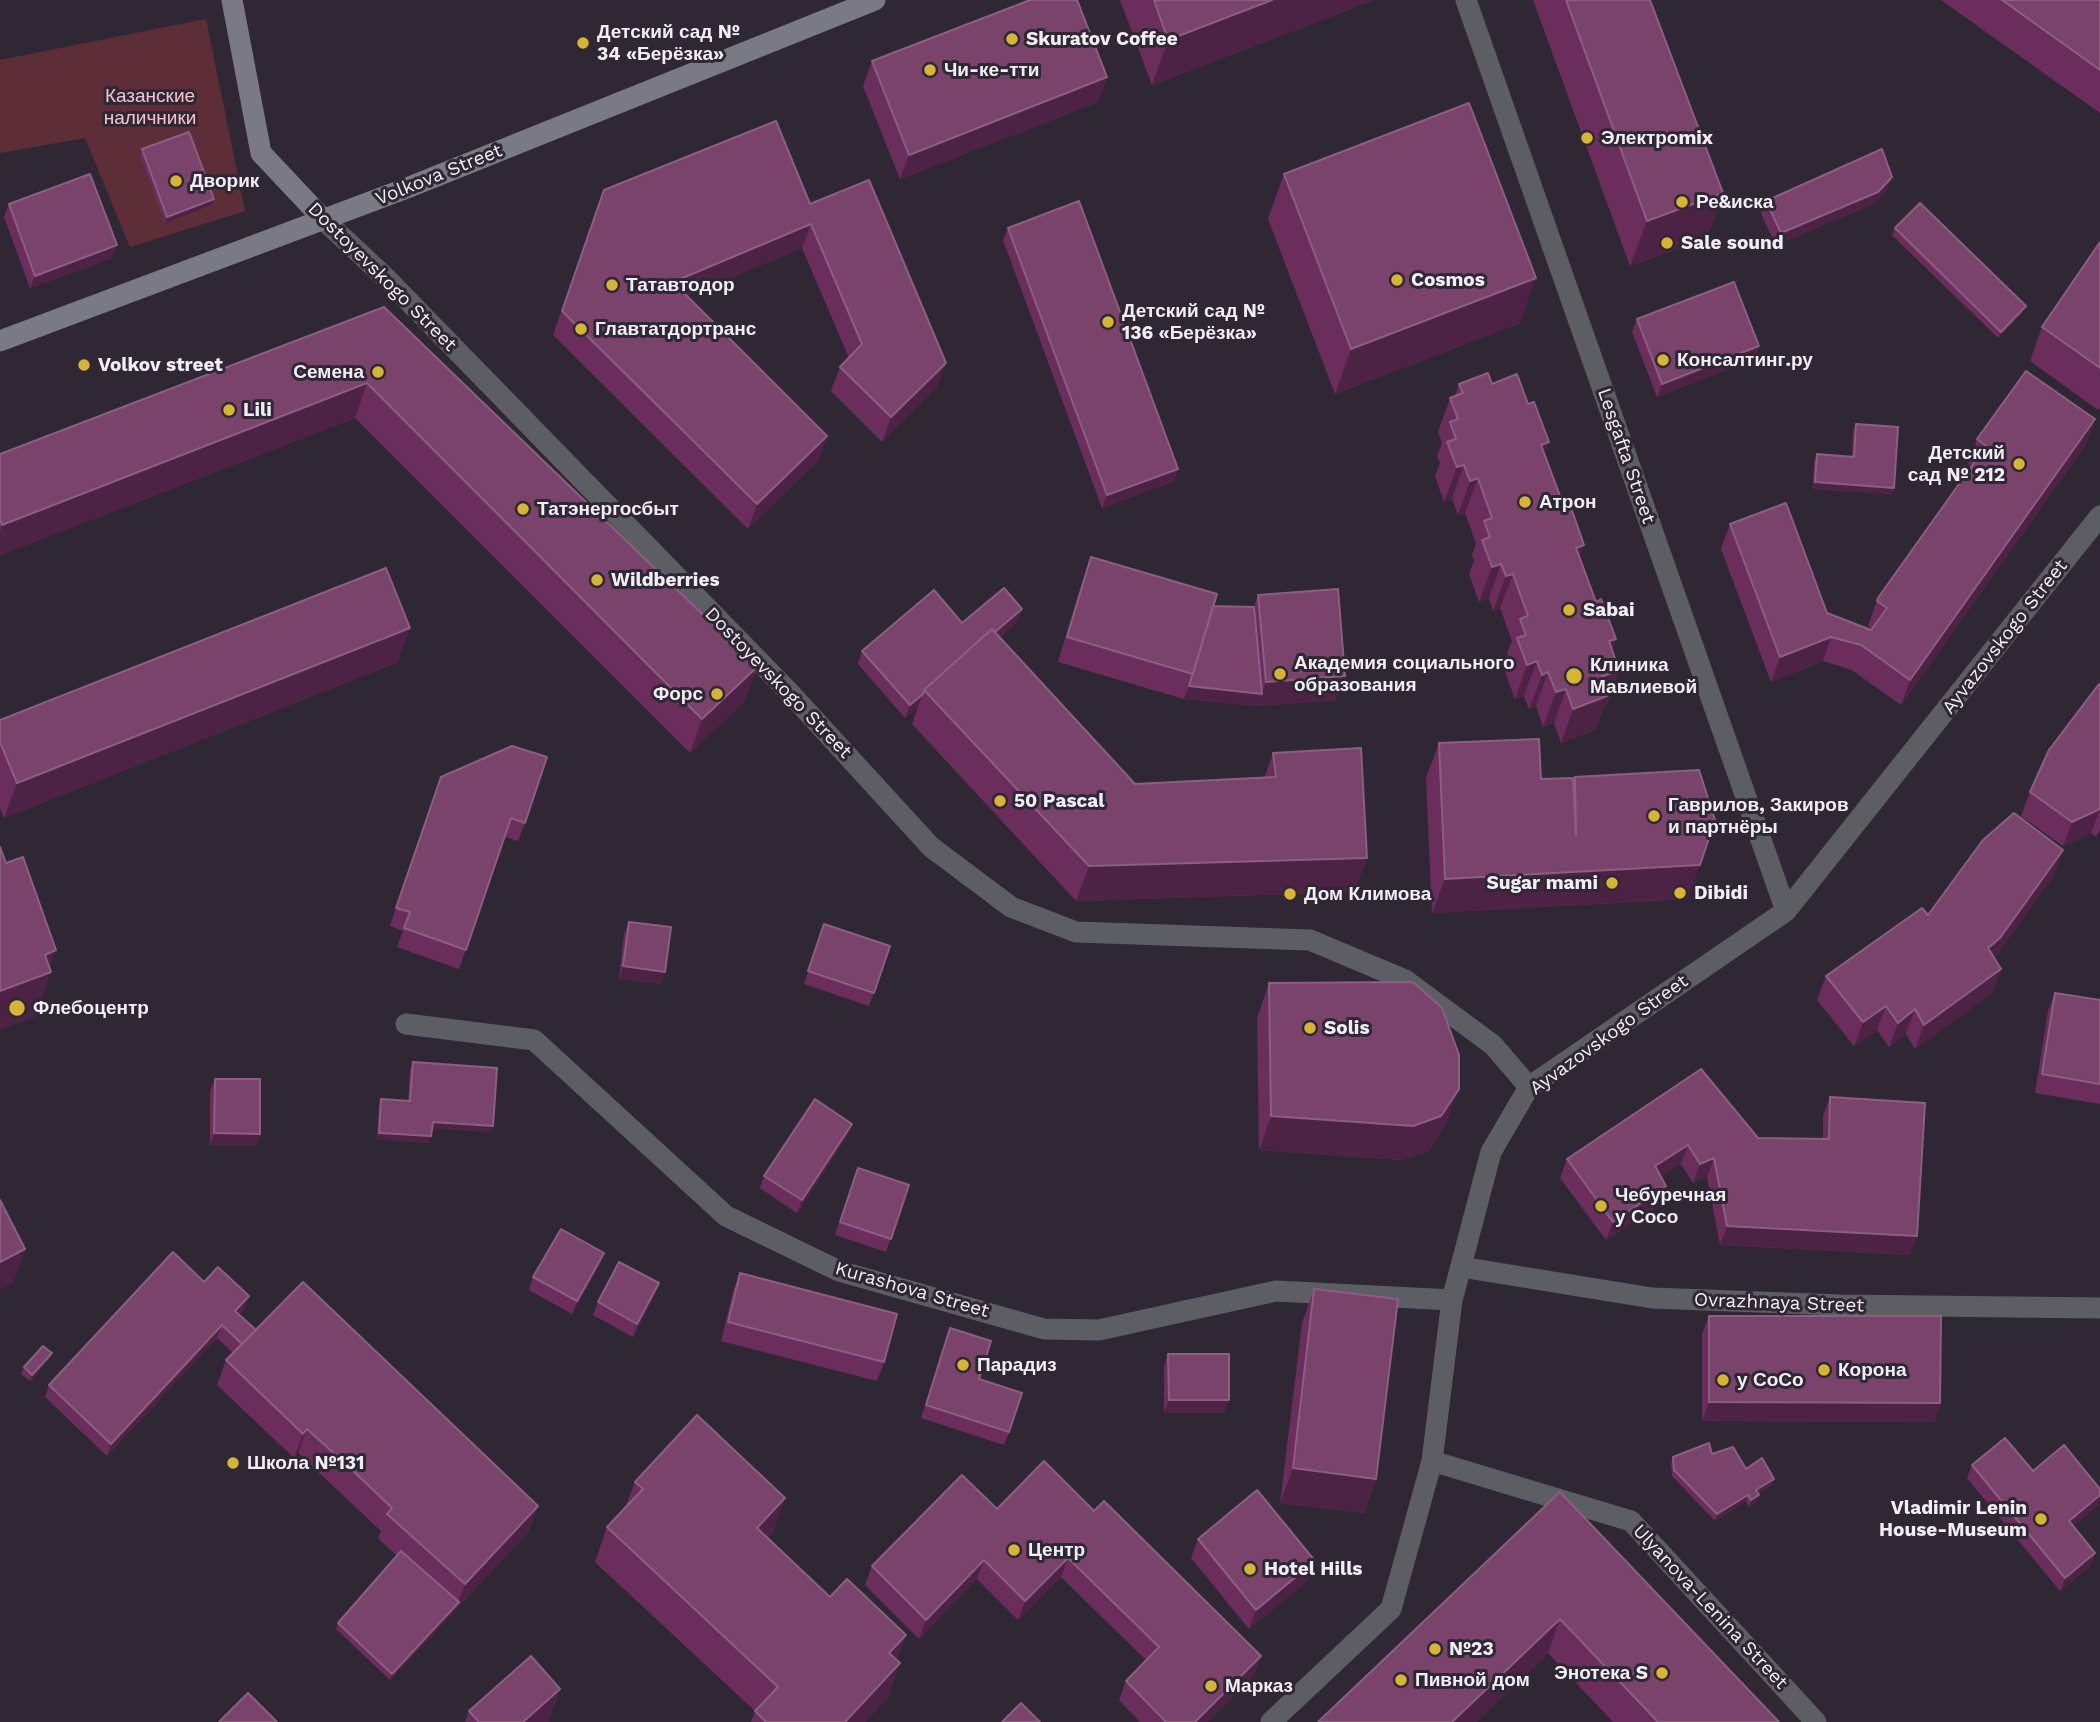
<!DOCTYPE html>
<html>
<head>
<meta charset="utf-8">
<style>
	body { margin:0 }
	canvas { display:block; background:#2f2834 }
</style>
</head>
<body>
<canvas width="2100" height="1722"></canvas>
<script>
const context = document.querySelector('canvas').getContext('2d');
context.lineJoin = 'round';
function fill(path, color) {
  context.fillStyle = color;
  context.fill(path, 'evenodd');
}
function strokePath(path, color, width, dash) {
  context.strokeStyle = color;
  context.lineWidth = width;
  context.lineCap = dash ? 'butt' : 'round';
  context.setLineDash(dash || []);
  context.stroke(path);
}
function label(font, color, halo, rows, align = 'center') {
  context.font = font + ' "Work Sans",sans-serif';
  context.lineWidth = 6;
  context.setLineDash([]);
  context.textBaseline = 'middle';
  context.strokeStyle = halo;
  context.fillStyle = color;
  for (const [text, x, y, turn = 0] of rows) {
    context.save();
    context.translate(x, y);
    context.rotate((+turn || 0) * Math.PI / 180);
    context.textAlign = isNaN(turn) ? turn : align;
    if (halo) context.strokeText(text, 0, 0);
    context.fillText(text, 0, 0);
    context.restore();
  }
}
fill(new Path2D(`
	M206,19L245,211L130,247L85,138L0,153V60Z`), '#5d2e37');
strokePath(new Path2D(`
	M1466,0L1786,911
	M324,220L387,279L791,694L931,847L1011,907L1076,932L1310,940L1405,980L1493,1045L1529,1087
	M406,1024L534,1040L726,1216L839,1271L1044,1329L1099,1330L1276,1291L1452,1300
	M1461,1267L1652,1298L1839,1305L2100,1308
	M1432,1461L1631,1521L1816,1722
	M1271,1722L1391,1609L1432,1461L1452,1300L1491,1152L1529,1087L1786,911L2100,516`), '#5d5e64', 21);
strokePath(new Path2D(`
	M232,0L261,153L324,220
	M0,341L407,188L875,0`), '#797a84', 21);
fill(new Path2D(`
	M1120,0H1374L1152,85Z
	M1533,0H1650L1723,193L1707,238L1630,266Z
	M1941,0H2100V113Z
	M872,61L1107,77L1098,102L900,179L863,86Z
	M142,149L212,205L165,223L140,156Z
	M1284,174L1520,323L1335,394L1268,219Z
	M604,190L810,204L937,387L882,442L831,391L840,367L849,358L802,248L687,296L827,436L818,461L748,529L553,335Z
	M1887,190L1873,204L1776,245L1761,214L1766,201Z
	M9,204L112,258L30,288L4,217Z
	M1008,228L1178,469L1174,481L1102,508L1003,240Z
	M1895,228L2023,312L1998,338L1892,235Z
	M2100,242V408L2098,410L2030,361L2042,327Z
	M384,307L757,667L744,702L690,753L355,418L0,555V454Z
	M1637,319L1759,346L1754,359L1657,397L1632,332Z
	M1459,384H1492L1545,453L1619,670L1607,705L1604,706L1595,730L1561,743L1554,723L1543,727L1536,706L1529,709L1524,696L1515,699L1505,672L1510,659L1507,653L1512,641L1500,608L1493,611L1489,598L1479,602L1469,574L1474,561L1472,555L1476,543L1465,513L1458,515L1452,499L1444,502L1435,476L1440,463L1437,456L1442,443L1438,432L1450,398L1455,396Z
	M2095,419L2086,444L1901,705L1852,670L1823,661L1771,682L1721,549L1730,524L1827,613L1871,630L1872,629L1868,626L1877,601L1972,466L1968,464L1977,439Z
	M1856,424L1894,488L1892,494L1813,489L1814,461L1817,454L1852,457L1853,431Z
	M1091,557L1213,606L1254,607L1258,595L1336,700L1257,706L1184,699L1058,662L1082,582Z
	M1017,622L1000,637L1135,784L1264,778L1273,753L1367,858L1354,892L1076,901L912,724L918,707L905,718L858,664L862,651L962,623Z
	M398,662L4,818L0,808V720Z
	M2100,685V830L2096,837L2091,833L2063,846L2021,816L2030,792Z
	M1439,743L1541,779L1573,781L1575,777L1688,899L1432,913L1426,778Z
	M434,796L525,823L518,841L505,837L459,969L397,947L403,931L390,926Z
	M2054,875L1994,958L2001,969L1992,993L1915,1049L1906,1034L1889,1047L1877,1030L1854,1046L1817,1000L1826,976L1928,915Z
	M629,922L661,984L619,979L624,935Z
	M824,924L890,946L869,1006L804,984Z
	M1269,983L1446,1123L1429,1151L1401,1160L1259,1150L1257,1018Z
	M2055,993L2100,1000V1104L2035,1093L2048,1011Z
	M413,1062L491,1132L432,1128L429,1143L377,1139L379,1106L381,1099L408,1101L410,1069Z
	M1701,1069L1758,1138L1823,1139V1116L1830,1097L1910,1255L1720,1245L1707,1177L1693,1183L1681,1164L1661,1176L1666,1186L1659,1205L1606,1240L1560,1178L1567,1159Z
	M215,1079L260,1134L256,1146H210V1091Z
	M847,1136L797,1213L760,1188L764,1176Z
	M858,1168L909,1185L886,1252L835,1235Z
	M604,1253L599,1266L572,1314L529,1290L533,1277Z
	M740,1273L884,1362L877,1381L721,1341L733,1292Z
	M204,1282L249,1296L244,1309L239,1315L256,1330L529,1531L390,1680L336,1629L338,1623L397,1556L378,1538L381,1531L298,1453L294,1458L217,1385L226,1360L233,1353L217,1338L107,1456L45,1397L49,1385Z
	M1314,1289L1376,1479L1364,1513L1280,1503L1302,1323Z
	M654,1296L633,1337L593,1315L598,1302Z
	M1709,1316L1940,1403L1934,1422L1702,1421V1334Z
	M950,1328L1009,1432L1004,1445L921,1418Z
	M1168,1354L1224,1413H1164V1366Z
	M49,1359L30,1381L21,1374L24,1367Z
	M1712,1454L1746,1469L1774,1479L1772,1485L1758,1493L1757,1501L1749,1507L1746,1501L1715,1521L1672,1476L1671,1464L1673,1457Z
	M1972,1465L2033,1471L2098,1505L2073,1526L2095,1553L2090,1566L2060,1591L1967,1478Z
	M635,1482L773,1532L767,1538L897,1660L888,1697L865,1722H751L755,1711L595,1562L607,1527L625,1508Z
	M1560,1492L1779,1722H1613L1548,1653L1476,1722H1318Z
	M997,1509L1094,1511L1261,1656L1254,1675L1207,1722H1140L1119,1700L1126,1681L1146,1660L1061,1577L1018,1620L977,1579L919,1639L865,1585L872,1566Z
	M1198,1539L1308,1580L1249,1629L1191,1558Z
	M560,1689L548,1722H465L469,1711Z`), '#6b2e5c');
fill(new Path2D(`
	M1272,0H1374L1152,85L1168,40Z
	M1107,77L1098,102L900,179L909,155Z
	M1892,177L1887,190L1873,204L1776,245L1781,233Z
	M1723,193L1707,238L1630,266L1647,221Z
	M214,199L212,205L165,223L167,217Z
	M811,224L802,248L664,306L673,282Z
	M117,245L112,258L30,288L35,276Z
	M1536,278L1520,323L1335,394L1351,349Z
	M2026,306L2023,312L1998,338L2001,332Z
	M1759,346L1754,359L1657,397L1662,384Z
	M946,363L937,387L882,442L891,417Z
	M367,383L355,418L0,555V532L2,525Z
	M2095,419L2086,444L1901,705L1910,680Z
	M827,436L818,461L748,529L757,504Z
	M1549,442L1536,476L1541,445Z
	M1464,465L1452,499L1444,502L1457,467Z
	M1178,469L1174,481L1102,508L1107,495Z
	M1478,478L1465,513L1458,515L1470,481Z
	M1815,482L1894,488L1892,494L1813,489Z
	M1584,545L1572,579L1576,548Z
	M1501,564L1489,598L1479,602L1492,567Z
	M1513,574L1500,608L1493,611L1506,576Z
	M1022,609L1017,622L930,696L926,691Z
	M410,628L398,662L4,818L17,783Z
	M1831,637L1823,661L1771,682L1780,657Z
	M1616,639L1603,673L1609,641Z
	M1537,661L1524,696L1515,699L1527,665Z
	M757,667L744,702L690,753L702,719Z
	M1619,670L1607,705L1604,706L1595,730L1561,743L1573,709L1601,677Z
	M1548,672L1536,706L1529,709L1542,675Z
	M1345,676L1336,700L1257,706L1266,682Z
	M1189,686L1262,694L1257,706L1184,699Z
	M1566,689L1554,723L1543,727L1556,692Z
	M923,694L918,707L905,718L910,705Z
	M2100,809L2091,833L2063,846L2072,822Z
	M2063,850L2054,875L1991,963L1988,948Z
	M1367,858L1354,892L1076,901L1089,866Z
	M1700,865L1688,899L1432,913L1445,879Z
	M56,950L48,974L51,972L35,1017L0,1030V991L45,955Z
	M623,966L665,972L661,984L619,979Z
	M2001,969L1992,993L1915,1049L1924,1025Z
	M1886,1006L1877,1030L1854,1046L1863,1022Z
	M1915,1009L1906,1034L1889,1047L1898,1023Z
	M1459,1089L1446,1123L1429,1151L1401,1160L1259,1150L1271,1116Z
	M433,1122L493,1126L491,1132L431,1128Z
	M852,1124L847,1136L797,1213L802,1200Z
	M214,1133L260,1134L256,1146H210Z
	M379,1133L431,1136L429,1143L377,1139Z
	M1688,1145L1681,1164L1648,1184L1655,1166Z
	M1714,1158L1707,1177L1693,1183L1700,1164Z
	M1666,1186L1659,1205L1606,1240L1613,1222Z
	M1727,1226L1917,1236L1910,1255L1720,1245Z
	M25,1249L13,1283L0,1290V1262Z
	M604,1253L599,1266L572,1314L577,1301Z
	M659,1283L654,1296L633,1337L637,1324Z
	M249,1296L244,1309L230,1324L235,1311Z
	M222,1325L217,1338L107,1456L111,1444Z
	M52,1353L49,1359L30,1381L32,1375Z
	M1169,1400H1229L1224,1413H1164Z
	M1709,1402L1940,1403L1934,1422L1702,1421Z
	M307,1429L298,1453L294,1458L303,1434Z
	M1293,1468L1376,1479L1364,1513L1280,1503Z
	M1774,1479L1772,1485L1754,1496L1756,1490Z
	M1748,1495L1746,1501L1715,1521L1717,1514Z
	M1759,1495L1757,1501L1749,1507L1751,1500Z
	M2100,1495V1500L2098,1505L2064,1534L2069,1521Z
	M785,1498L773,1532L745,1562L757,1528Z
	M538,1506L529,1531L390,1680L392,1674L458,1602L465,1584Z
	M2095,1553L2090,1566L2060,1591L2065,1578Z
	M1068,1558L1061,1577L1018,1620L1025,1601Z
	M984,1560L977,1579L919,1639L926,1620Z
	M1315,1561L1308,1580L1249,1629L1256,1610Z
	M1560,1619L1548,1653L1476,1722H1452Z
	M906,1635L894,1669L889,1653Z
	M1261,1656L1254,1675L1207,1722H1195Z
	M900,1663L888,1697L865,1722H845Z
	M560,1689L548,1722H523Z`), '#4d2345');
const building = new Path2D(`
	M1030,0H1077L1107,77L909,155L872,61Z
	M1154,0H1272L1168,40Z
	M1566,0H1650L1723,193L1647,221Z
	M2002,0H2100V70Z
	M1469,103L1536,278L1351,349L1284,174Z
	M776,121L810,204L869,180L946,363L891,417L840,367L862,344L811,224L673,282L827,436L757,504L562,311L604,190Z
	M189,132L214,199L167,217L142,149Z
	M1882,149L1892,177L1878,192L1781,233L1766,201Z
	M90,174L117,245L35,276L9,204Z
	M1079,201L1178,469L1107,495L1008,228Z
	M1920,203L2026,306L2001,332L1895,228Z
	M2100,242V368L2042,327Z
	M1734,282L1759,346L1662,384L1637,319Z
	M384,307L757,667L702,719L367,383L2,525L0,518V454Z
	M2026,371L2095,419L1910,680L1861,645L1831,637L1780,657L1730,524L1786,503L1827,613L1871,630L1887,608L1877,601L1878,598L1986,446L1977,439Z
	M1488,373L1492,384L1517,374L1528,404L1534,402L1549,442L1541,445L1563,504L1569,502L1584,545L1576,548L1596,602L1601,599L1616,639L1609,641L1619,670L1601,677L1607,696L1573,709L1566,689L1556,692L1548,672L1542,675L1537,661L1527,665L1517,638L1526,635L1520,619L1528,616L1513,574L1506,576L1501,564L1492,567L1482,540L1490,537L1484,521L1492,518L1478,478L1470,481L1464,465L1457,467L1447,442L1456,439L1450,422L1458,419L1450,398L1463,393L1459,384Z
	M1856,424L1898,427L1894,488L1815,482L1817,454L1854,457Z
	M1091,557L1217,594L1193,674L1067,637Z
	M386,568L410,628L17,783L0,742V720Z
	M1004,588L1022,609L995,632L992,629L924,690L923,694L910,705L862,651L934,590L962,623Z
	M1338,589L1345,676L1266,682L1258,595Z
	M1213,606L1254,607L1262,694L1189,686Z
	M992,629L1135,784L1276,777L1273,753L1361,748L1367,858L1089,866L924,690Z
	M2099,684L2100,685V809L2072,822L2030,792L2049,750Z
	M1539,739L1541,779L1573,778L1576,835L1575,777L1699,770L1715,820L1700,865L1445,879L1439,743Z
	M512,746L547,757L525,823L511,818L466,950L404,928L410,912L396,908L441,777Z
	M2014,813L2063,850L2000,938L1988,948L2001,969L1924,1025L1915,1009L1898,1023L1886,1006L1863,1022L1826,976L1922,908L1928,915L1983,840Z
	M0,847L6,863L23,857L56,950L45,955L51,972L0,991Z
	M629,922L671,927L665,972L623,966Z
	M824,924L890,946L874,993L808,971Z
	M1413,982L1442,1008L1459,1055V1089L1441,1116L1413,1126L1271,1116L1269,983Z
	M2055,993L2100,1000V1084L2042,1074Z
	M413,1062L497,1068L493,1126L433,1122L431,1136L379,1133L381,1099L410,1101Z
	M1701,1069L1758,1138L1829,1139L1830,1097L1925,1103L1917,1236L1727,1226L1714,1158L1700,1164L1688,1145L1655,1166L1666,1186L1613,1222L1567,1159Z
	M215,1079H260V1134L214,1133Z
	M815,1099L852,1124L802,1200L764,1176Z
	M858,1168L909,1185L891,1239L840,1222Z
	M0,1200L25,1249L0,1262Z
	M561,1229L604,1253L577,1301L533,1277Z
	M173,1252L204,1282L218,1267L249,1296L235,1311L256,1330L242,1344L222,1325L111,1444L49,1385Z
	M619,1262L659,1283L637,1324L598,1302Z
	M740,1273L897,1314L884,1362L728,1322Z
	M303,1282L538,1506L465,1584L387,1514L392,1508L348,1466L307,1429L303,1434L226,1360Z
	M1314,1289L1398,1299L1376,1479L1293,1468Z
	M1709,1316H1941L1940,1403L1709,1402Z
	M950,1328L991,1341L979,1379L1022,1393L1009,1432L926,1405Z
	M43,1346L52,1353L32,1375L24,1367Z
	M1168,1354H1229V1400H1169Z
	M697,1415L785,1498L757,1528L830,1597L847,1579L906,1635L889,1653L900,1663L845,1722H766L755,1711L778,1687L607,1527L643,1489L635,1482Z
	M2005,1438L2033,1471L2064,1445L2100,1489V1495L2069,1521L2095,1553L2065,1578L1972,1465Z
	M1709,1443L1712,1454L1733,1447L1746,1469L1762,1458L1774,1479L1756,1490L1759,1495L1751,1500L1748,1495L1717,1514L1674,1470L1673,1457Z
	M1044,1461L1094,1511L1104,1501L1261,1656L1195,1722H1166L1126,1681L1159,1647L1068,1558L1025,1601L984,1560L926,1620L872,1566L962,1475L997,1509Z
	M1257,1490L1315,1561L1256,1610L1198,1539Z
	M1560,1492L1779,1722H1658L1560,1619L1452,1722H1318Z
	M401,1551L459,1602L392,1674L338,1623Z
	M531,1656L560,1689L523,1722H479L469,1711Z
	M248,1693L277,1722H219Z
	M1021,1703L1040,1722H1002Z`);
fill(building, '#79436c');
strokePath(building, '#8c5e82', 2);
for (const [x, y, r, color] of [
	[1012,39,7,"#d6b534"],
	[583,43,7,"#d6b534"],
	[930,70,7,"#d6b534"],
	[1587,138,7,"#d6b534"],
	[176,181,7,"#d6b534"],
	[1682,202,7,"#d6b534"],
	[1667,243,7,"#d6b534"],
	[1397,280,7,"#d6b534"],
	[612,285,7,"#d6b534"],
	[1108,322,7,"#d6b534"],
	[581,329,7,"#d6b534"],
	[1663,360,7,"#d6b534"],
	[84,365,7,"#d6b534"],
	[378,372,7,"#d6b534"],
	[229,410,7,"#d6b534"],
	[2019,464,7,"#d6b534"],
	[1525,502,7,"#d6b534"],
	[523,509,7,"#d6b534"],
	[597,580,7,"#d6b534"],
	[1569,610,7,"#d6b534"],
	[1280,674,7,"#d6b534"],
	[1574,676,9,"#d6b534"],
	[717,694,7,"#d6b534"],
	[1000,801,7,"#d6b534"],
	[1654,816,7,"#d6b534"],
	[1612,883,7,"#d6b534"],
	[1680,893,7,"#d6b534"],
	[1290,894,7,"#d6b534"],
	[17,1008,9,"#d6b534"],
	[1310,1028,7,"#d6b534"],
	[1601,1206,7,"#d6b534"],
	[963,1365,7,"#d6b534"],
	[1824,1370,7,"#d6b534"],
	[1723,1380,7,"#d6b534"],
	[233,1463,7,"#d6b534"],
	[2041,1519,7,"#d6b534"],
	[1014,1550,7,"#d6b534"],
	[1250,1569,7,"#d6b534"],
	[1435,1649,7,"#d6b534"],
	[1662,1673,7,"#d6b534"],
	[1401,1680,7,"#d6b534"],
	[1211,1686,7,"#d6b534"]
]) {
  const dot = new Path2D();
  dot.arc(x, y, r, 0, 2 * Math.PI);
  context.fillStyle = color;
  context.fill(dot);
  strokePath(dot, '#2f2834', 2.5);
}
label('bold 19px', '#f1edf5', '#2f2834', [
	["Детский сад №",597,32],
	["34 «Берёзка»",597,54],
	["Skuratov Coffee",1026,39],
	["Чи-ке-тти",944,70],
	["Электроmix",1601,138],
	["Дворик",190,181],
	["Ре&иска",1696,202],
	["Sale sound",1681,243],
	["Cosmos",1411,280],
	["Татавтодор",626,285],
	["Детский сад №",1122,311],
	["136 «Берёзка»",1122,333],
	["Главтатдортранс",595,329],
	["Консалтинг.ру",1677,360],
	["Volkov street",98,365],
	["Семена",364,372,"right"],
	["Lili",243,410],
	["Детский",2005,453,"right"],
	["сад № 212",2005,475,"right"],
	["Атрон",1539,502],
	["Татэнергосбыт",537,509],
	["Wildberries",611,580],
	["Sabai",1583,610],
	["Академия социального",1294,663],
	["образования",1294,685],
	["Клиника",1590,665],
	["Мавлиевой",1590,687],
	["Форс",703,694,"right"],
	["50 Pascal",1014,801],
	["Гаврилов, Закиров",1668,805],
	["и партнёры",1668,827],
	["Sugar mami",1598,883,"right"],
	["Dibidi",1694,893],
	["Дом Климова",1304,894],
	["Флебоцентр",33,1008],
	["Solis",1324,1028],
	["Чебуречная",1615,1195],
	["у Сосо",1615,1217],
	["Парадиз",977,1365],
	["Корона",1838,1370],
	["у СоСо",1737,1380],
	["Школа №131",247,1463],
	["Vladimir Lenin",2027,1508,"right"],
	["House-Museum",2027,1530,"right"],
	["Центр",1028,1550],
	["Hotel Hills",1264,1569],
	["№23",1449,1649],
	["Энотека S",1648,1673,"right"],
	["Пивной дом",1415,1680],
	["Марказ",1225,1686]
], 'left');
label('19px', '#f4c3ca', '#2f2834', [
	["Казанские",150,96],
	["наличники",150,118]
]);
label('19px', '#f1edf5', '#2f2834', [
	["Volkova Street",439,175,-22],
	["Dostoyevskogo Street",382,277,45],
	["Lesgafta Street",1626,456,71],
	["Ayvazovskogo Street",2005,637,-52],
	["Dostoyevskogo Street",778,683,46],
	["Ayvazovskogo Street",1609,1035,-36],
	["Kurashova Street",912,1290,16],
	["Ovrazhnaya Street",1779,1303,2],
	["Ulyanova-Lenina Street",1710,1607,47]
]);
</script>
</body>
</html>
